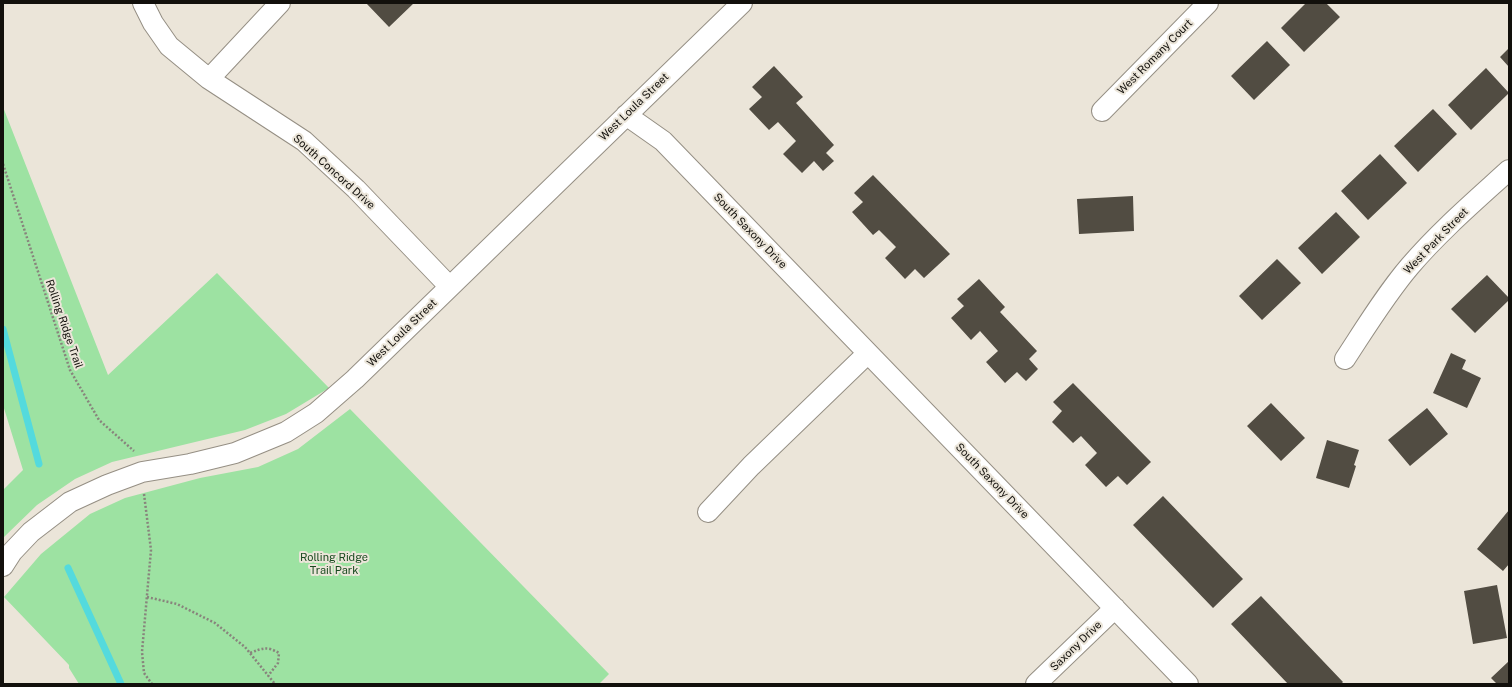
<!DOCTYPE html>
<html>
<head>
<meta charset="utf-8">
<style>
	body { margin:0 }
	#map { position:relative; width:1512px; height:687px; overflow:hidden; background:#ebe5d9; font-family:"Public Sans",sans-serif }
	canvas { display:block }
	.frame { position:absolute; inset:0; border:4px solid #12100c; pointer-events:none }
</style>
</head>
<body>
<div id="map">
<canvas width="1512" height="687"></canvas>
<div class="frame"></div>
</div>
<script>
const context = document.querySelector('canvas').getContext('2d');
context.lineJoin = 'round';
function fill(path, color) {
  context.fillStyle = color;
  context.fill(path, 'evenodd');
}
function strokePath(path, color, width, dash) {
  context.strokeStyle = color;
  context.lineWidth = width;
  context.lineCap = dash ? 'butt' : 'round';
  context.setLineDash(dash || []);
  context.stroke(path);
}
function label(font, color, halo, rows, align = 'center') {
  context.font = font + ' "Public Sans",sans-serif';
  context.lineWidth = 4;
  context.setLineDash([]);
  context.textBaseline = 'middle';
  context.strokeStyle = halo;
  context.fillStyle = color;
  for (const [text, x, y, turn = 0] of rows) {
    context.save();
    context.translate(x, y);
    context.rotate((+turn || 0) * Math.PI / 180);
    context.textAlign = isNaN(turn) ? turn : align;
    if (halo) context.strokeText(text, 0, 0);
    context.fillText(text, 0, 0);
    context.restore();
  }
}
fill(new Path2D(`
	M3,107L108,375L217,273L329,388L286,414L245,430L112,462L75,479L37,505L3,538V490L23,470L3,405Z
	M350,409L609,674L599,684H79L69,668V665L4,597L41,554L90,514L125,498L200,478L258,467L298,449Z`), '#9de2a2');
strokePath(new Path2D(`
	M3,329L39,464
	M68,568L121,684`), '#54dadd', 7);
fill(new Path2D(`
	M366,3H414L389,27Z
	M1306,3H1326L1340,17L1304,52L1281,28Z
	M1267,41L1290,65L1254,100L1231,76Z
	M1509,48V67L1500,57Z
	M774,66L803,97L796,103L834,145L826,153L834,161L823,171L814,161L802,173L783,154L796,141L778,122L769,130L749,109L762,97L752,87Z
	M1486,68L1509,93L1471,130L1448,105Z
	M1433,109L1457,134L1418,172L1394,146Z
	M1380,154L1407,183L1368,220L1341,191Z
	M873,175L950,254L924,278L915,269L905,279L885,258L896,247L879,230L873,235L852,212L863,202L854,193Z
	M1133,196L1134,231L1079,234L1077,199Z
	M1336,212L1360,237L1322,274L1298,248Z
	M1277,259L1301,283L1262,320L1239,296Z
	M1487,275L1509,298V300L1475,333L1451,309Z
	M979,279L1005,307L1000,312L1037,351L1029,359L1038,369L1026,381L1017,372L1005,383L986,362L998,351L980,331L971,340L951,318L964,306L957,299Z
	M1451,353L1466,360L1462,369L1481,378L1467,408L1433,393Z
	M1073,383L1151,462L1127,485L1118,476L1106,487L1085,465L1097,453L1081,436L1073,443L1052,422L1062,411L1053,402Z
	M1271,403L1305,438L1281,461L1247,426Z
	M1427,408L1448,434L1410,466L1388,440Z
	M1327,440L1359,450L1354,465L1356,466L1349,488L1316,478Z
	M1163,496L1243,579L1213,608L1133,525Z
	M1509,510V564L1503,571L1477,549Z
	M1497,585L1507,638L1473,644L1464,591Z
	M1261,596L1343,682L1341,684H1288L1231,624Z
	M1509,661V684H1497L1491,678Z`), '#514c42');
const minor = new Path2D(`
	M143,3L153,23L169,46L209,79L304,141L356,189L449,286
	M209,79L280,3
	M1102,111L1208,3
	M626,115L663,141L1188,684
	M1345,359C1366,327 1386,294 1410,266C1440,231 1475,201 1509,170
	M708,512L751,466L868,353
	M3,566L12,552L31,532L70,502L107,485L142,472L190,464L235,453L286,432L316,413L355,379L742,3
	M1036,684L1115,608`);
strokePath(minor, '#958f84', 22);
strokePath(new Path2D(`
	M3,164L70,370L99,420L134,451
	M144,494L151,550L142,652L144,673L152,684
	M147,597L177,604L215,623L245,647L275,684
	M250,653C263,648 267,646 279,653L278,663L268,676`), '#88847c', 2.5, [2, 2]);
strokePath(minor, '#fff', 20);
label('11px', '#12100c', '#ebe5d9', [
	["West Romany Court",1155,57,-45],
	["West Loula Street",634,107,-44],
	["South Concord Drive",334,172,42],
	["South Saxony Drive",750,231,46],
	["West Park Street",1436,241,-46],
	["Rolling Ridge Trail",64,324,71],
	["West Loula Street",402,333,-44],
	["South Saxony Drive",992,481,46],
	["Saxony Drive",1076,646,-44]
]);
label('11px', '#18491f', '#ebe5d9', [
	["Rolling Ridge",334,558],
	["Trail Park",334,571]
]);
</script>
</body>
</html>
